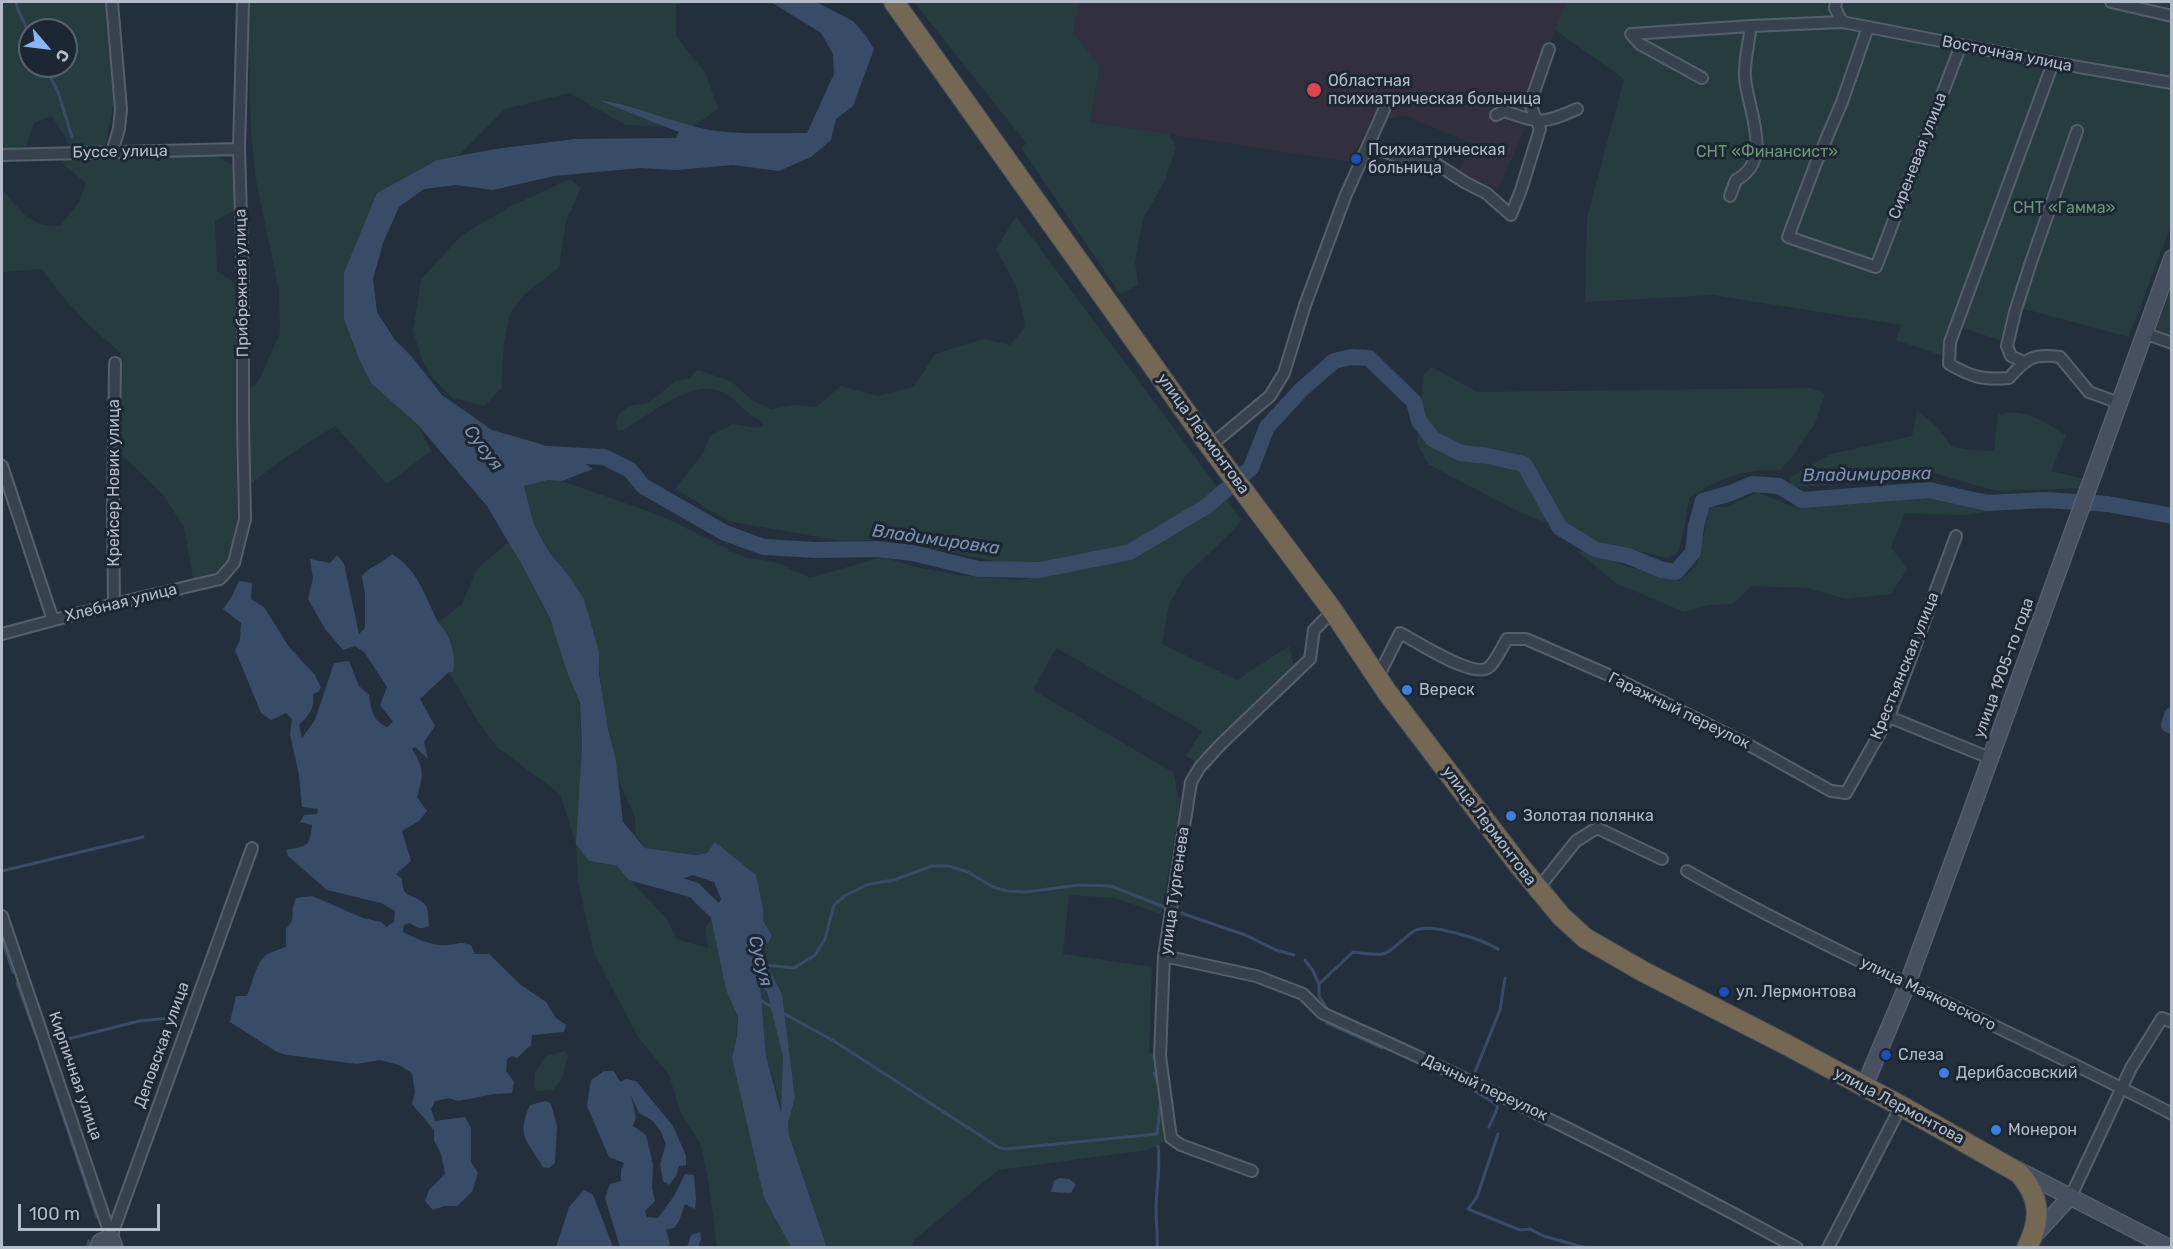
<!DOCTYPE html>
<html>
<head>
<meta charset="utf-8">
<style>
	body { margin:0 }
	#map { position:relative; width:2173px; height:1249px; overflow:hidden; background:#242f3e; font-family:Rubik,sans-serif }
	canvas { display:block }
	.frame { position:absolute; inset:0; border:3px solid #b4bcc9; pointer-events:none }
	.north { position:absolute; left:18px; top:18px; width:60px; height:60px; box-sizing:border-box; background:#1d2633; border:2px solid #59626f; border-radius:50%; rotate:118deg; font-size:16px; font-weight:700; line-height:24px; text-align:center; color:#b4bcc9 }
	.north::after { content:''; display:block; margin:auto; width:21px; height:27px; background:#8ab4f8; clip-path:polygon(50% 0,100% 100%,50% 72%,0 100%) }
	.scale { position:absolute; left:18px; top:1204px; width:142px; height:27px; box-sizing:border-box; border:3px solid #b4bcc9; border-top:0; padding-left:8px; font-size:18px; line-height:21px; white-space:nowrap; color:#b4bcc9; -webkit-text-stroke:4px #1d2633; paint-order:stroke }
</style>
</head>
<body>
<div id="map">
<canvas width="2173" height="1249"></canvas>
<div class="frame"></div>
<div class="north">С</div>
<div class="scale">100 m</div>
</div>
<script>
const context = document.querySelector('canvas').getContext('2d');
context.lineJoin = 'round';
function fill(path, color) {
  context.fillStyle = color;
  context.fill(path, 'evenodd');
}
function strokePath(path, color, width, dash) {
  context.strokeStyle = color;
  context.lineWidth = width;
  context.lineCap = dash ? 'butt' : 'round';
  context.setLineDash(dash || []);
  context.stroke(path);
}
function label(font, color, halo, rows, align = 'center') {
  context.font = font + ' Rubik,sans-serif';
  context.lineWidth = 6;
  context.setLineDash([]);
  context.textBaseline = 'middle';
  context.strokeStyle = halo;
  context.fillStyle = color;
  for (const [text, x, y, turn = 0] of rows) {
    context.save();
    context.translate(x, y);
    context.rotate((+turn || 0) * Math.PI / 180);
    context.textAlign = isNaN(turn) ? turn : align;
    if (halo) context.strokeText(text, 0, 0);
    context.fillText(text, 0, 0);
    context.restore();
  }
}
fill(new Path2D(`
	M1080,2H1566L1522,118L1528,121L1498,189L1458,172L1472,143L1403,115L1387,119L1374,114L1350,162L1090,122L1100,66L1073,33Z`), '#32303f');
fill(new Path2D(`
	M2,2H106L115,97L105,146H70L52,116L34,123L26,146L2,150ZM30,30H66V66H30Z
	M248,2H683L676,5V36L706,74L718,109L690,128L626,125L569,93L505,109L459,155L437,160L377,193L362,232L344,319L359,359L371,383L418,425L431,451L387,484L335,426L286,457L249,485L246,393L259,380L280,333L279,291L256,180L251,133Z
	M914,2H1080L1073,33L1100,66L1090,122L1169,134L1176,147L1165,180L1143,219L1135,262L1138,285L1120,294L1022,149L1026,143Z
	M1566,2H2171V225L2129,337L2013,306L2002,341L1960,327L1947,357L1896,340L1901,325L1713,295L1585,302L1587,218L1624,79L1555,30Z
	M213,155L236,167V210L215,221L217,271L236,284L237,521C229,558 235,571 193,578L184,527L164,496L121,454L120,352C90,328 64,301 42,269L2,272V193L5,192C23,214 31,227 60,226L79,202L86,183L65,166L60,156Z
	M570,179L581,188L566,221L559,267L524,295L510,313L504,344L501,388L485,406L453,398L433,379L422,360L413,331L421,279L461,236L511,206Z
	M1016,216L1241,519L1238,526L1185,576L1169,605L1162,644L1237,680L1289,646L1297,679L1214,762L1209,771L1186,756L1202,731L1056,648L1033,690L1174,773L1180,809L1161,914L1115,898L1069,895L1063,954L1152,967L1149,1053L1160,1056L1171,1138L1147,1150L998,1170L913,1241L912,1247H827L789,1135L788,1123L795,1098L782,994L761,954L763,908L715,842L707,853L695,855L645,848L636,834L635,817L619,782L603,703L597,649L584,599L570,577L549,552L534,525L524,486L548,480L562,481L642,509L672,521L743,557L775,562L810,578L882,557L916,567L958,575L1017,580L1064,573L972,557L902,539L841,541L728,521L675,489L703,453L710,436L732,424L758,428L763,426L761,421C743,412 739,401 724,393C695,376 649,415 624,430H617L616,423L618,415L629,406L648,403L676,381L690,378L696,371L699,370L732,382L752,400L771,409L793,405L816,407L841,386L878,396L914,387L935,354L984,339L1011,345L1025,326L1017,288L996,249Z
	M2171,289V350L2151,343Z
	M1432,367L1477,392L1811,388L1825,394L1815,423L1795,453L1780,470C1742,470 1721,477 1689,498L1684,530L1678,552L1668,558L1589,539L1517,511L1428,464L1417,443L1424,374Z
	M1917,410L1937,427L1952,447L1971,450L1994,451L1998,415C2024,406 2045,423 2066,435L2051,471L2085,479L2084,488L1996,491L1926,471L1866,474L1837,484L1792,487L1790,477L1831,454L1912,436Z
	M1887,484L1961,490L2001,496L2000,510L1963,515L1905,513L1891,547L1907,569L1891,594L1846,599L1808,588L1751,586L1733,604L1708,605L1684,612L1616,583L1577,551L1591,553L1625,566L1680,581L1697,565L1710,507H1728L1757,492L1791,506H1828Z
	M509,542L550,618L579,700L582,746L580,792L589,861L617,866L665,917L677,939L708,948L705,930L711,918L726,990L738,1017L736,1040L732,1058L764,1198L791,1247H717L708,1179L701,1145L680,1111L669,1075L638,1037L594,953L578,882L576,844L560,794L497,747L478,722L449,672L452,652L450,640L438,622L462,604L477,569Z
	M760,983L767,992L783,1057L782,1109L766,1056Z
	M565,1051L568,1055L562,1079L553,1090L538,1091L534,1088L535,1072L546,1056Z`), '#263c3f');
fill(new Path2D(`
	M771,2H816L853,21L866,36L874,49L853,106L836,119L831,140L811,157L779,171L733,165L676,170L640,168L554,176L493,190L456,185L424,189L399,207L383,243L373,279L377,312L395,340L412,357L442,395L492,430L534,442L572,455L593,469L562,481L548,480L524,486L534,525L549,552L570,577L584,599L599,652V675L608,729L616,761L623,822L645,848L695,855L707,853L715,842L756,875L763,908V921L772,936L761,954L782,994L795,1098L788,1123L789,1135L827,1248L791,1247L764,1198L732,1058L737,1036L738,1017L726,990L711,918L721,899L714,882L693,875L657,888L629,880L617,866L589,861L576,844L582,746L580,703L566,669L550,618L523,567L487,506L418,425L371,383L359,359L344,319V273L377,193L437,160L495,149L575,139L676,138L679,132L598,100C635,105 668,121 705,129C733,135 778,133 807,133L834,74L833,54L821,33ZM760,983L767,992L783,1057L781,1112L766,1056Z
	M392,554C418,570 424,594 437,620C439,624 442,627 445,631C452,641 456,660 453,672H449L420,699L435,726L424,742L428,759L415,747L412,749C424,768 424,775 417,797L427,811L419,821L402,831L411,861L396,874L402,879C402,902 415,891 426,906C429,911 428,920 429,926C421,930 417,928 410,923L404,925L403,932C414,938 434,947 447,945C459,944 458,941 471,945L475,954H489L521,985L546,1002L556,1018L566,1025L564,1032L532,1035L531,1045L517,1058L512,1056L507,1059L506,1071L514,1082L512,1093L494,1094L458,1101L449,1098L435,1101L431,1109L435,1121L465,1117L471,1128V1162L478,1173L472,1192L457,1206H444L433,1210L425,1201L429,1190L445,1174L441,1154L434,1140V1130L412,1104L415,1092L412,1073L399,1065L380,1060L357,1064L287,1055L277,1052L230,1022L236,996H247C253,983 256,960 268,954C274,951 280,949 286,947V929L292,921L293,907L296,898L312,896L363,918L381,922L386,927L394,922L395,911L381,903L327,890L288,856L286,850C307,846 310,847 312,825L300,822L304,815L317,814L318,809L302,807L299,775L290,734L292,719L286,713L271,720L261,713L235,650L240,640L241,623L223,609L231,598L239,581L252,583L251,599L264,607L289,647L315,675L321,688L318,692L313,694C315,709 309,715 299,725L302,738L315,720L334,663L349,661L359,686L369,695C371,710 373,721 387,727L393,722L380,705L387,687L365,653L355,646L343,650L325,629L308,599L313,578L310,559L330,563L337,555L344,564L359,634L365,628V594L362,576C371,565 382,564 392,554Z
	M604,1071H614L620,1082L626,1079L636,1081L673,1126L686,1156V1165L679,1166L676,1176L669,1185L663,1181L660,1164L666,1144L661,1132L653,1121L639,1113L631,1096L636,1117L633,1126L646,1135L653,1165L652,1188L655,1201L645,1211L647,1217L658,1218L674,1196L685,1174L694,1175L696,1199L695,1209L685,1204L679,1221L674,1228L666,1229L670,1244L668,1247H620L605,1198L610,1184L621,1181V1170L624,1163L609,1157L587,1106L591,1080Z
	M546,1101L551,1104L557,1126L555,1163L549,1168L543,1167C527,1141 516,1136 530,1105Z
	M1059,1178L1069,1179L1076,1184L1071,1193L1051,1192L1054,1181Z
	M584,1190L593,1195L613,1247H556L569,1207Z
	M700,1232L701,1239L698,1247H685L688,1245L691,1235Z`), '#394c67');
strokePath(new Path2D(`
	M16,2L18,10L30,35
	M45,66L58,92L72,137
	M2,871L143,837
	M1181,913L1245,935L1276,950L1294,955
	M2,939L13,972
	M1305,960L1313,971L1319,984V996L1328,1010
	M765,965L794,968L815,955L825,939L834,905L846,895L869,884L894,880L932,866H949L968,872L993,887L1007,891L1026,892L1078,885L1111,886L1167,908
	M17,983L37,1038
	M1319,984L1353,952C1362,953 1373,955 1382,954C1394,952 1405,935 1416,930C1433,923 1483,940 1498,949
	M757,998L772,1007
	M783,1013L834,1041L998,1147L1006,1149L1157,1134L1161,1098
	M1327,1023L1382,1048
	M56,1042L139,1021L170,1018
	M39,1044L97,1217
	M1154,1073L1160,1089
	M1473,1077L1500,1010L1505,978
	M1475,1091L1497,1105V1109L1489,1127
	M1498,1134L1477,1197L1468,1209L1520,1230L1530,1229L1543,1236L1587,1248
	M87,1248L89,1241
	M1157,1248C1158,1234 1156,1222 1156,1209C1156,1188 1161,1168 1158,1146`), '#394c67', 3);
strokePath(new Path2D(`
	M547,454L604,457L630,470L643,486L725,533L764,547L816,550L877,549L913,553L978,569L1040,570L1130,552L1207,506L1251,468L1267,427L1301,390L1334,361L1351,357L1369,358L1414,402L1419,421L1433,439L1461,453L1488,456L1524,464L1560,528L1595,549L1628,556L1662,570L1676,572L1693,552L1696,526L1703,501L1731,493L1752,484L1779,486L1802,500L1929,490L1987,503L2045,500L2108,504L2172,516
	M2172,715L2169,725L2172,726
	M649,877L694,890L730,925`), '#394c67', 16);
const street = new Path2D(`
	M112,2L121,109L119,129L112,152
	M1836,2L1835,8L1842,22
	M2111,2L2172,16
	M1868,27L1842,102L1816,163L1788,237L1876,267L1961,45
	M2053,63L1950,342L1949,364C1972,377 1982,380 2009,378C2027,358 2033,353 2060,357L2089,392L2119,403
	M1702,78L1640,44L1631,34L1751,26
	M1496,115L1504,111C1540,123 1541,125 1577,109
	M1368,146L1405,159L1435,163L1466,183L1486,193L1511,215L1521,190L1540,129L1530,104L1549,49
	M2,155L239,149
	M1730,196L1736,180C1775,160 1747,109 1745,77C1744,61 1749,42 1751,26L1842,22L2044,61L2172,83
	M2144,333L2172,343
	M2024,362L2011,356L2007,346L2015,312L2031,262L2077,131
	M1210,446L1270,396L1284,373L1305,305L1345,197L1384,110
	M2,466L53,620
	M114,604L113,512L115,363
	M2,634L114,604L220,579L234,563L245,519L243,423V285L239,149L243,2
	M1378,677L1400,633C1416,641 1474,680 1489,667C1496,661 1502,647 1507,639H1526L1613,677L1747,744L1831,791L1846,793L1889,717L1956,536
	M1889,717L1990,758
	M1687,871C1844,960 2012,1030 2172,1114
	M1537,890L1576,841L1597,828L1662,859
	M2,916L111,1237
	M1164,956L1256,976L1303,994L1322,1013C1484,1085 1642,1163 1797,1248
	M1252,1171L1181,1145L1171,1138L1160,1056L1164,956L1191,782L1200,767L1221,744L1310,659L1314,630L1333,611
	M2071,1196L2131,1068L2162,1018L2172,1022
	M111,1237L252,848
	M1828,1248L1901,1106`);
const secondary = new Path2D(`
	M1864,1087L1907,985L1969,817L2172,258
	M2018,1170L2170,1248
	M2032,1238L2071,1196
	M98,1248L100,1242L111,1237L115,1248`);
const highway = new Path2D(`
	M894,2L1210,446L1333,611L1387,692L1518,864L1561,916L1585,938L1644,972L1787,1045L1901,1106L2019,1173C2040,1197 2042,1218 2027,1248`);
strokePath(street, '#565f6c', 14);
strokePath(secondary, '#565f6c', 18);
strokePath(highway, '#434c59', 22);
strokePath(street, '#38414e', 10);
strokePath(secondary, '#465061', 15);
strokePath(highway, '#746855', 20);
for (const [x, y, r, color] of [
	[1314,90,8,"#e0444e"],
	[1356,159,6,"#1a4fb4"],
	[1407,690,6,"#3f7fe0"],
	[1511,816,6,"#3f7fe0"],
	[1724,992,6,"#1a4fb4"],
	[1886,1055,6,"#1a4fb4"],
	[1944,1073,6,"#3f7fe0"],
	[1996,1130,6,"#3f7fe0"]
]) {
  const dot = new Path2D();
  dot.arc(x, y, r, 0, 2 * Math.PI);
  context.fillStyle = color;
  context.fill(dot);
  strokePath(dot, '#1d2633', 2);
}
label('16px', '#b4bcc9', '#1d2633', [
	["Восточная улица",2007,54,11],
	["Буссе улица",120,152,-1],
	["Сиреневая улица",1918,156,-69],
	["Прибрежная улица",242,283,-91],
	["улица Лермонтова",1203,434,54],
	["Крейсер Новик улица",114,483,-90],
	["Хлебная улица",121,603,-14],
	["Крестьянская улица",1905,666,-68],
	["улица 1905-го года",2004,668,-70],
	["Гаражный переулок",1679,711,26],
	["улица Лермонтова",1489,826,53],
	["улица Тургенева",1175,891,-82],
	["улица Маяковского",1928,994,26],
	["Деповская улица",162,1045,-70],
	["Кирпичная улица",75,1076,71],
	["Дачный переулок",1485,1088,25],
	["улица Лермонтова",1899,1106,28]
]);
label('16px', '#b4bcc9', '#1d2633', [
	["Областная",1328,81],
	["психиатрическая больница",1328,99],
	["Психиатрическая",1368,150],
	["больница",1368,168],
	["Вереск",1419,690],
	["Золотая полянка",1523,816],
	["ул. Лермонтова",1736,992],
	["Слеза",1898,1055],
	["Дерибасовский",1956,1073],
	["Монерон",2008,1130]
], 'left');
label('16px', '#6b9a76', '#1d2633', [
	["СНТ «Финансист»",1767,152],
	["СНТ «Гамма»",2064,208]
]);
label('italic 18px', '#7c92b1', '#1d2633', [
	["Сусуя",483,448,53],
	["Владимировка",1867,475,-1],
	["Владимировка",936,540,8],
	["Сусуя",760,961,76]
]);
</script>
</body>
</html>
